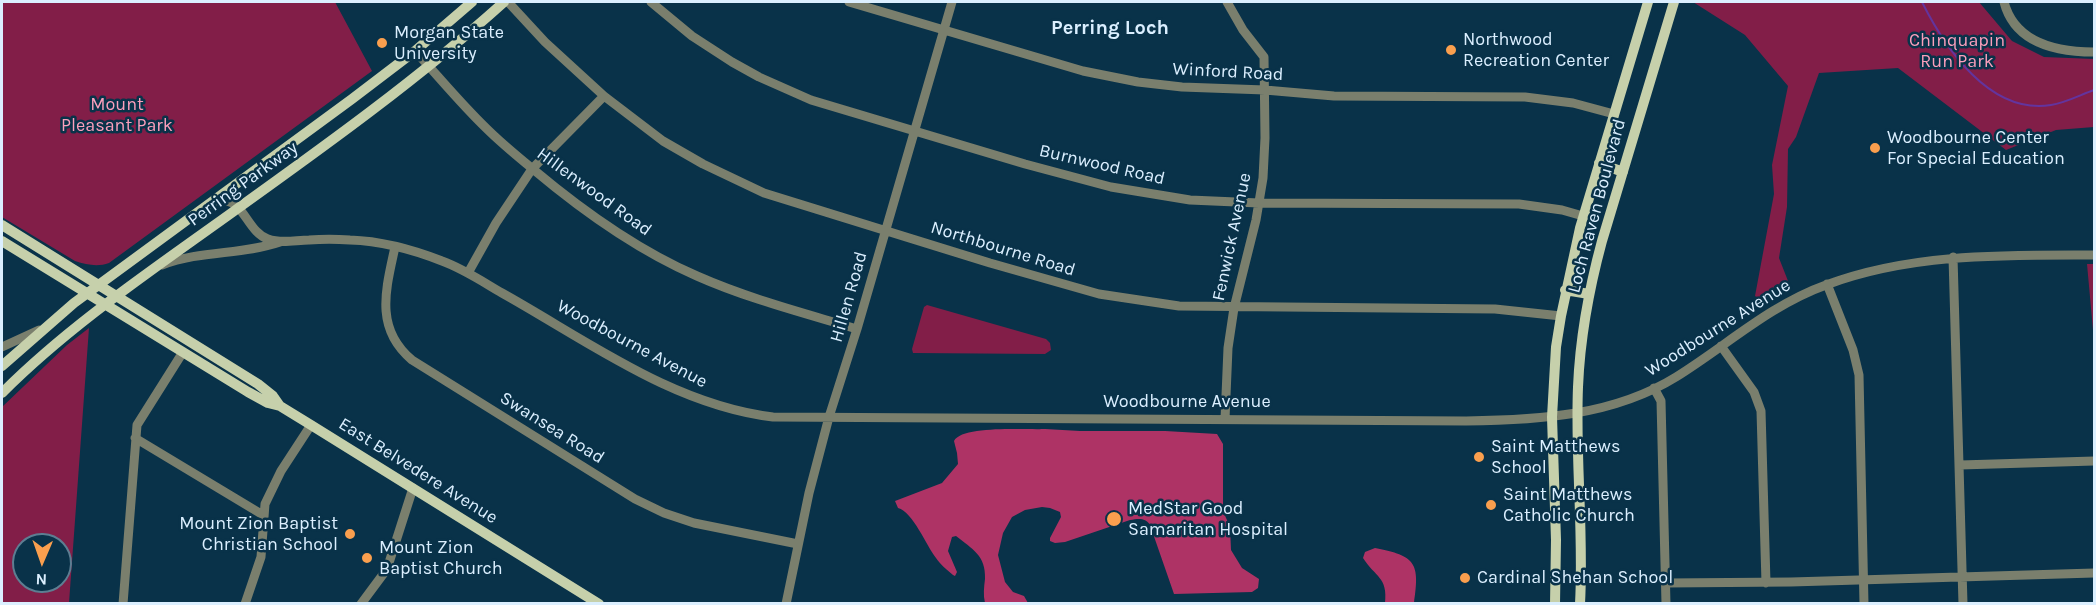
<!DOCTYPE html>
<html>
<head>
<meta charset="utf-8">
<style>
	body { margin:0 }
	#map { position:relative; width:2096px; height:605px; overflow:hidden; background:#093249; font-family:Karla,sans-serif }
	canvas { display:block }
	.frame { position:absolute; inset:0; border:3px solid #dbefff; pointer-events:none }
	.north { position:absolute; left:12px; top:533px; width:60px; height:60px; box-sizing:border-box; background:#093249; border:2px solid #5d7e92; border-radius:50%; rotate:182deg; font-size:16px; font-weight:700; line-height:24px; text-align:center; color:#dbefff }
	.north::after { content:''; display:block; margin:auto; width:21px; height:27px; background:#fa9f4e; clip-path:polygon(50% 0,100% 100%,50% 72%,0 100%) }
</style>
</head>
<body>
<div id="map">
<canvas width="2096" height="605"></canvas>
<div class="frame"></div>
<div class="north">N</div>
</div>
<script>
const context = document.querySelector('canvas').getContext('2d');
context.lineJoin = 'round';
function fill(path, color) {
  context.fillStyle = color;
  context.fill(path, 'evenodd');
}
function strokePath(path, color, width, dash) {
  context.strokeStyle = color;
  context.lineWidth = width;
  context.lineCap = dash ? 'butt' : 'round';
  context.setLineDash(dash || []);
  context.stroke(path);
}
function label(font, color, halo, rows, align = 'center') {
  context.font = font + ' Karla,sans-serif';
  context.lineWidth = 5;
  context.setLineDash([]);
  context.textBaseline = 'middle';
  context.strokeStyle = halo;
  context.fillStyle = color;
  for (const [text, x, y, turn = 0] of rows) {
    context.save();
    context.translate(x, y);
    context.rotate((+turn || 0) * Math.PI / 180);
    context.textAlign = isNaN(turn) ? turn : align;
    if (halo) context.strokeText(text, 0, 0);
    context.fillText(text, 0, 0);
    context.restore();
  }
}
fill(new Path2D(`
	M2,2H335L372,71L109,263C98,267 87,265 75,261L2,217Z
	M1693,2H1979L2012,41L2044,57L2094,59V127L2056,130L2006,150L1898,68L1819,73L1796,137L1788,149L1787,207L1779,258L1790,286L1762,301L1755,296L1774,194L1772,165L1788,86L1745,35Z
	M2087,264H2094V341Z
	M927,305L1046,339L1050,343L1051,350L1045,354L913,353L912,349L924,307Z
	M89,328L69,603H2V407L67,345ZM24,545H60V581H24Z`), '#821e48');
fill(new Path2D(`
	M1045,429L1080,431H1165L1217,434L1223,444V511L1230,527L1231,550L1242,568L1259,579L1258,588L1252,592L1174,594L1150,525C1145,517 1138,519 1130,520L1065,542L1055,543L1050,541V538L1061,517L1060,512L1050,508L1042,507L1025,510L1012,517L1003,533L998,555L1005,582L1013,592L1024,596L1028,603H985C983,595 984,587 985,579C986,555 972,549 956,536L952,537L948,551L957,572L955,576L953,575C947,570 940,564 936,558C926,545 913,512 898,508L895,501L942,483L958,464L957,453L954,441C962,425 1026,430 1045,429Z
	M1375,548C1416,556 1420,563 1414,603H1385C1388,577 1375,577 1363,558L1365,552Z`), '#ae3365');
strokePath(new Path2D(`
	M1922,2C1945,48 1990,115 2051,105C2065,103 2080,95 2094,90`), '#63349e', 2);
strokePath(new Path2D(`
	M508,2L545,42L604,96L663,141L703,164L764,193L990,263L1099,294L1179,306L1495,309L1561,316
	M651,2L692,36L732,62L759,77L811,100L1025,164L1111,187L1190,200L1259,203L1519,204L1562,210L1583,216
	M849,2L1083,71L1138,82L1182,87L1265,90L1334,96L1525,97L1573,103L1614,114
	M2004,2C2015,44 2057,52 2094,52
	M415,51C439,77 461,104 486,128C501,143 517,156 534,170C584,212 637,250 697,276C749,299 804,313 857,329
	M212,202C217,201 222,200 226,201C244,203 249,233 268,239C281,244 296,240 309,240C322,239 336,239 350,240C381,241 414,250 442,261C464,269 483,282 502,293C588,341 673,405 773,417L1466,421C1538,420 1613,416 1676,377C1726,346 1770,305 1826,285C1911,253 2005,255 2094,255
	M395,247C386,289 374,328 412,360L635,499L664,513L694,523L798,544
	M1953,257L1963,604
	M162,265C201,250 242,255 280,242
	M468,273L496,223L532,169L604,96
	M1827,284L1853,350L1859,375L1864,604
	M1721,346L1754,392L1761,411L1766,583
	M2,347L39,330
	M1654,388L1661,401L1666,604
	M1225,419L1228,348L1234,308L1256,220L1263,178L1265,138L1264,57L1243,30L1227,2
	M135,438L263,515
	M1960,465L2094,461
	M1666,583L1791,582L2094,573
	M123,604L137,425L183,352
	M245,604L261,557L265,504L281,471L311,425
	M361,604L387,569L413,488
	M786,604L809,493L829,417L857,329L952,2`), '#7a7f6d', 9);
strokePath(new Path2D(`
	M1599,163L1623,172
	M2,225L258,384L273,396L280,406
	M2,241L248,392L268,403L280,406L311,425L599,604
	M1565,290L1589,294
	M2,366L74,303L352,99L415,51L472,2
	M2,393C66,329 142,277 216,224C315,153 414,83 504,2
	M1555,604L1556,540L1552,417L1556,347L1561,316L1580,228L1648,2
	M1580,604C1584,531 1575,459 1578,387C1580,338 1589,289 1602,241L1674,2`), '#c6d0ab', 10);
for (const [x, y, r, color] of [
	[382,43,6,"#fa9f4e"],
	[1451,50,6,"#fa9f4e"],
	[1875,148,6,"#fa9f4e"],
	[1479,457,6,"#fa9f4e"],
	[1491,505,6,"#fa9f4e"],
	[1114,519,8,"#fa9f4e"],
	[350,534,6,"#fa9f4e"],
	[367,558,6,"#fa9f4e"],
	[1465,578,6,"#fa9f4e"]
]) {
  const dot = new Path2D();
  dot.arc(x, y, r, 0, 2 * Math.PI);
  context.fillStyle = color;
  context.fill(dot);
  strokePath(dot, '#093249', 2);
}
label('18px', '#dbefff', '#093249', [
	["Morgan State",394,33],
	["University",394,54],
	["Northwood",1463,40],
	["Recreation Center",1463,61],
	["Woodbourne Center",1887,138],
	["For Special Education",1887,159],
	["Saint Matthews",1491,447],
	["School",1491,468],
	["Saint Matthews",1503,495],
	["Catholic Church",1503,516],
	["MedStar Good",1128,509],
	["Samaritan Hospital",1128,530],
	["Mount Zion Baptist",338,524,"right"],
	["Christian School",338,545,"right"],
	["Mount Zion",379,548],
	["Baptist Church",379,569],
	["Cardinal Shehan School",1477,578]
], 'left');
label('18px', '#fc9fbc', '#093249', [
	["Chinquapin",1957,41],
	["Run Park",1957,62],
	["Mount",117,105],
	["Pleasant Park",117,126]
]);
label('18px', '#dbefff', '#093249', [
	["Winford Road",1228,72,3],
	["Burnwood Road",1102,165,13],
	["Perring Parkway",243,184,-36],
	["Hillenwood Road",594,192,36],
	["Loch Raven Boulevard",1597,206,-75],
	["Fenwick Avenue",1232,237,-78],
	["Northbourne Road",1003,249,17],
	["Hillen Road",849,297,-74],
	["Woodbourne Avenue",1718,328,-32],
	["Woodbourne Avenue",632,344,28],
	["Woodbourne Avenue",1187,402],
	["Swansea Road",552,428,32],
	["East Belvedere Avenue",418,471,32]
]);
label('bold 20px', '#dbefff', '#093249', [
	["Perring Loch",1110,28]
]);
</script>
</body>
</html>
